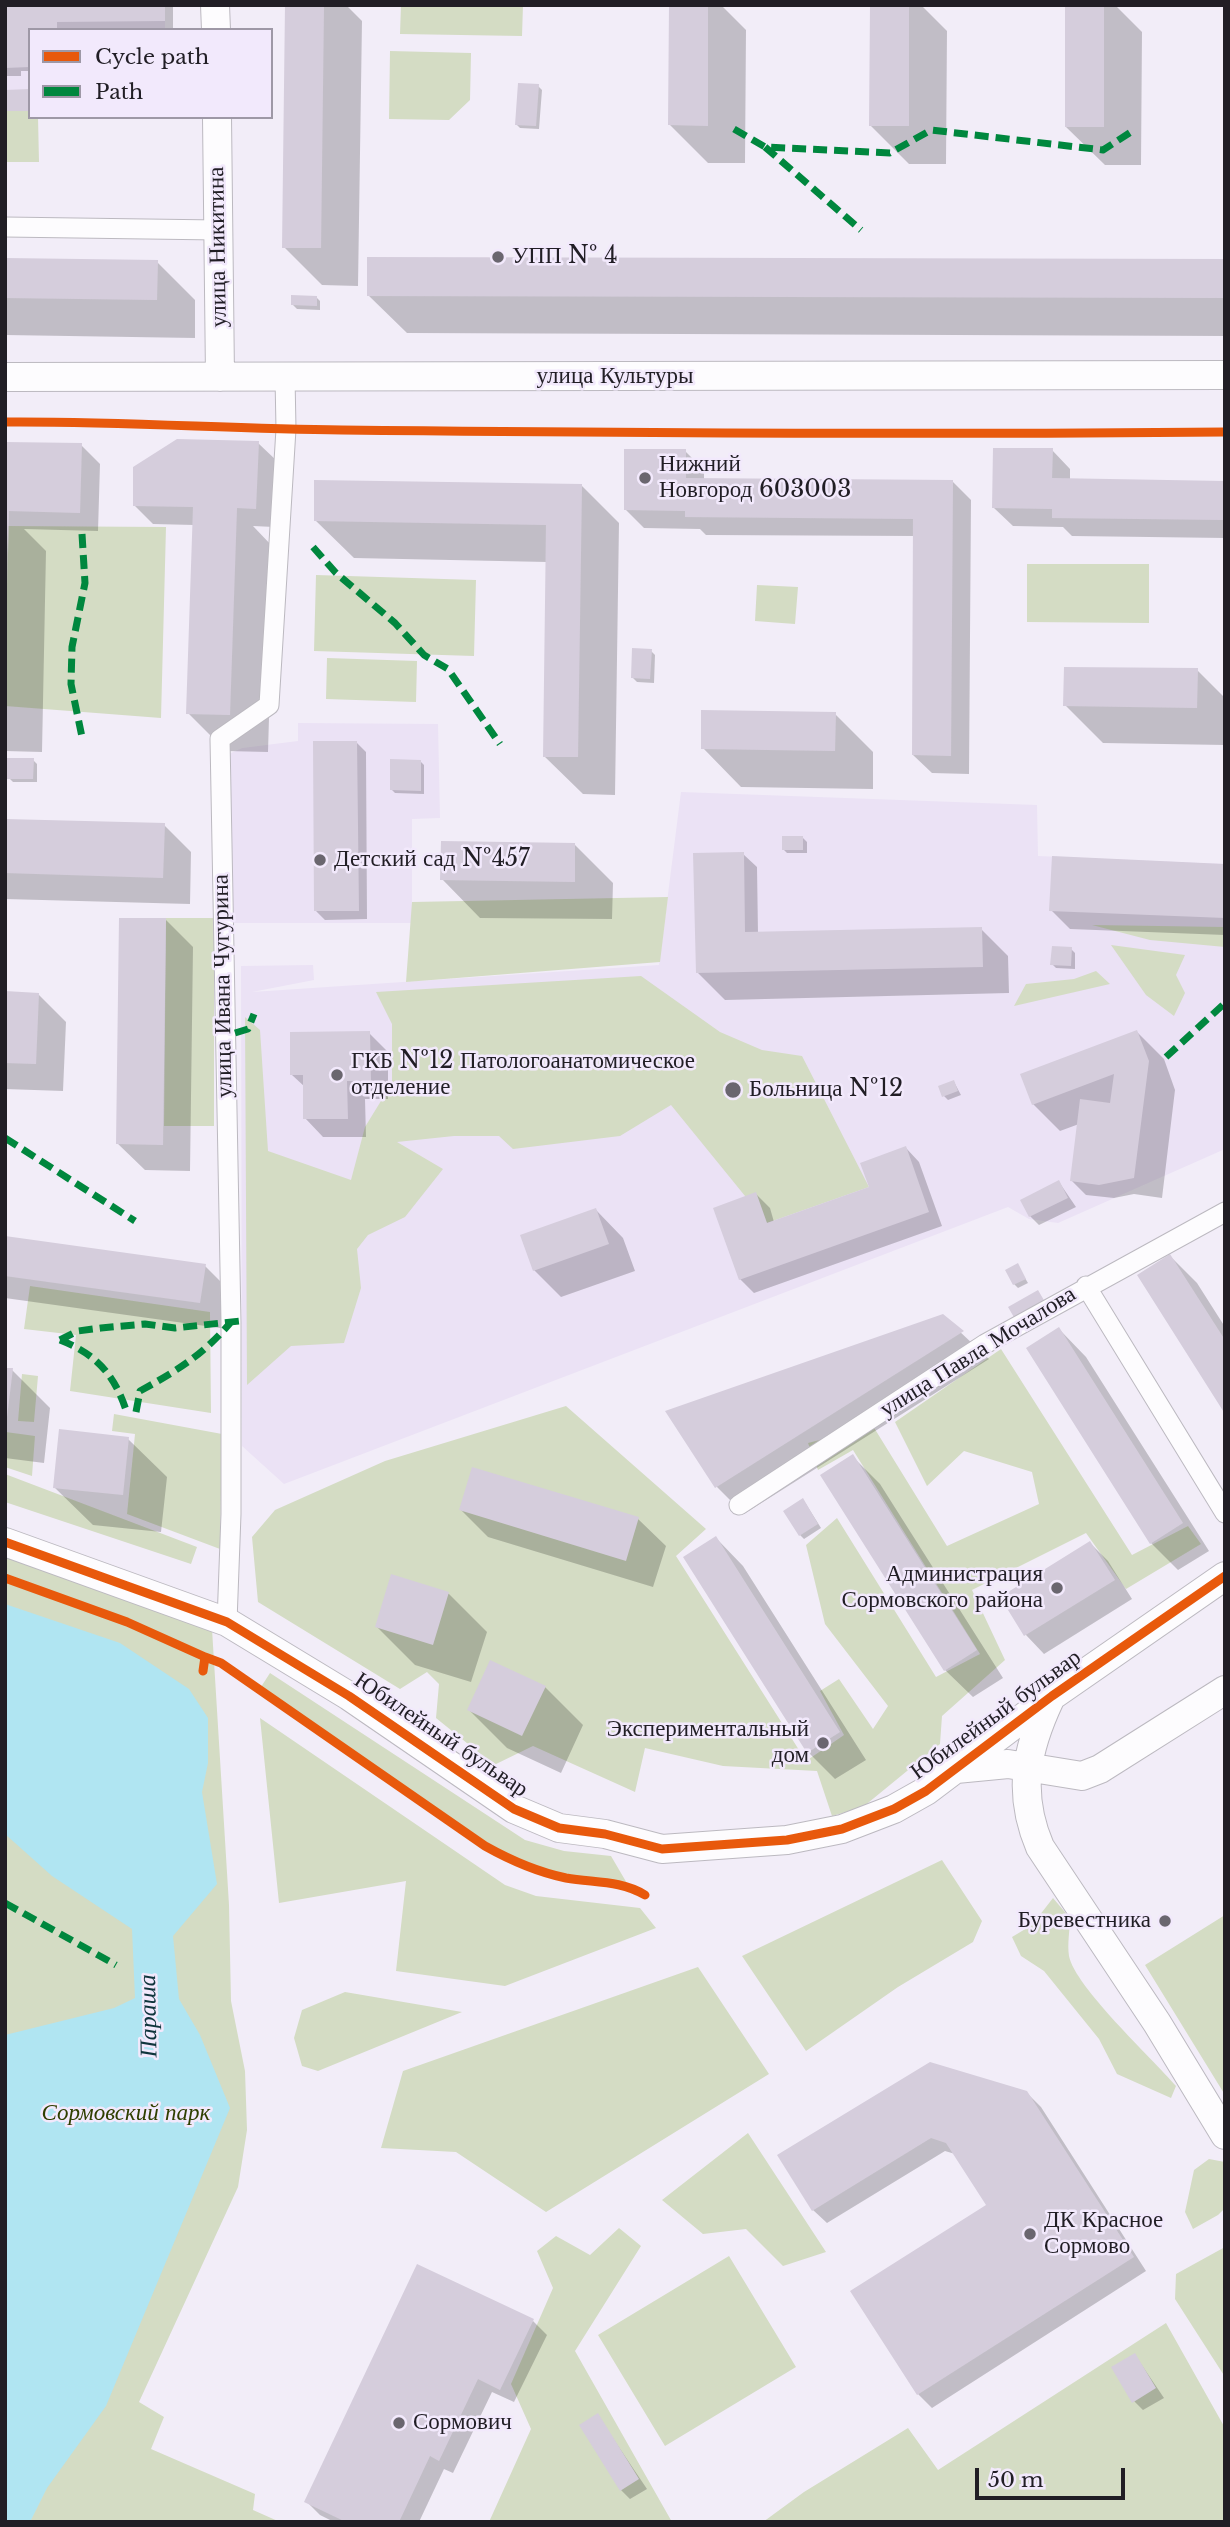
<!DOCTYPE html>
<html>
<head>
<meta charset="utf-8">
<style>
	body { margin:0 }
	#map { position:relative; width:1230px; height:2527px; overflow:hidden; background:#f2edf8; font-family:"Libre Baskerville",serif }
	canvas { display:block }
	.frame { position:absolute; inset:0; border:7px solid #211e25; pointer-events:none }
	.legend { position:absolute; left:28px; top:28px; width:245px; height:91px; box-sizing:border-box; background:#f2e9fc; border:2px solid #9e98a6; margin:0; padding:9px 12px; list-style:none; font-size:21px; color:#211e25 }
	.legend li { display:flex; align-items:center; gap:14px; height:35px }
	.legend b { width:35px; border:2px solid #9e98a6 }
	.scale { position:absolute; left:975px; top:2468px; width:150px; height:32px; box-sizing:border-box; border:4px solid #211e25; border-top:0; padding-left:9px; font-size:21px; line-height:24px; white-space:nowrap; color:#211e25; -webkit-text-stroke:5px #f2e9fc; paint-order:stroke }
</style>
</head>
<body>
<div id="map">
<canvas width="1230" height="2527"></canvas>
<div class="frame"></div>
<ul class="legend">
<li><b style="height:9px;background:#e8590c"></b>Cycle path</li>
<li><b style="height:9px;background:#00873e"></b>Path</li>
</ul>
<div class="scale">50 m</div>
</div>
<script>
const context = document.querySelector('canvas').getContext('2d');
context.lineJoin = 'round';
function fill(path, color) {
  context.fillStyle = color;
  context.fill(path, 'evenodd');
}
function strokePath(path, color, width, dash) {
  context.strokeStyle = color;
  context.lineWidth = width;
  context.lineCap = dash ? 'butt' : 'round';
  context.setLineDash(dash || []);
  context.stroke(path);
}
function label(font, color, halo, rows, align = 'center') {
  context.font = font + ' "Libre Baskerville",serif';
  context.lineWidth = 5;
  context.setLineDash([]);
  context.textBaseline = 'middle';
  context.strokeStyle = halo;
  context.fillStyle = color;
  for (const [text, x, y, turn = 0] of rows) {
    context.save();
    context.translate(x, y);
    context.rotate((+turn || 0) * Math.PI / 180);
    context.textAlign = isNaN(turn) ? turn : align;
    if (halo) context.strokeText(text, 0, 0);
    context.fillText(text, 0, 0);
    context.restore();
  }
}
fill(new Path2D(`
	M5,5H165V30H30V111H5Z
	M298,723L438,724L440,818L412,819V923H227V755L242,748L298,741Z
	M681,792L1037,805L1038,856L1225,864V1149L1058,1223L1029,1219L1008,1207L284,1484L242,1446L241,966L313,965L314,980L252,992L659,965Z`), '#ebe2f5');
fill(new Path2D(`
	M401,5H523L522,36L400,34Z
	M390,51L471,53L470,100L449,120L389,119Z
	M5,111H30V117H38L39,162H5Z
	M8,526L166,527L161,718L5,706Z
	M1027,564H1149V623L1027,622Z
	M316,575L476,580L474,656L314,651Z
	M757,585L798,587L795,624L755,621Z
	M327,658L417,661L416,702L326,699Z
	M668,897L660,962L406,982L412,902Z
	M166,918H214V1126H164Z
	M1092,925L1225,927V947L1150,940Z
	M1111,945L1185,955L1176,975L1185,993L1174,1016L1146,995Z
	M1096,971L1110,984L1014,1006L1026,984L1074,979Z
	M641,976L720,1032L762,1050L802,1056L869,1187L767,1223L671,1105L620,1136L513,1149L499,1136H454L397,1142L443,1169L405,1217L368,1235L357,1249L361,1288L344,1343L291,1346L247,1385L245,1017L260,1030L268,1151L351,1180L365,1127L392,1083V1024L376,992Z
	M30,1286L210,1312L211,1413L70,1391L76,1335L24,1329Z
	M1001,1349L1132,1555L1188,1526L1201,1544L1126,1589L1086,1533L972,1590L1005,1660L942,1716L940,1744L863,1807L832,1816L817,1771L723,1766L645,1748L635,1792L533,1746L494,1765L436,1718L439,1684L427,1672L400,1689L258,1602L252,1537L275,1510L385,1461L566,1406L706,1529L676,1556L806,1761L844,1735L820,1691L839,1679L873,1729L888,1706L825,1624L806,1545L837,1518L936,1677L980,1654L853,1450L818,1470L808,1443L873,1426L947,1546L1039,1504L1032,1472L964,1451L927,1486L895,1422Z
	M22,1374L38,1376L34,1422L18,1421Z
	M114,1414L222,1434L220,1549L127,1514L135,1434L112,1431Z
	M6,1432L35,1436L32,1476L5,1467Z
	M5,1474L197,1547L191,1564L5,1502Z
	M5,1551L212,1629L229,1905L231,2001L245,2071L247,2130L238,2187L139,2402L164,2417L151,2449L255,2494L253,2510L280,2522H5Z
	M270,1673L525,1840L564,1851L611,1856L628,1885C576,1879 531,1872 485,1846L259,1690Z
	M260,1718L505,1885L536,1896L640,1908L656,1928L505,1986L396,1971L406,1881L279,1903Z
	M942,1860L982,1921L973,1942L898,1987L806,2051L742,1956Z
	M1053,1898L1070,1918C1070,1929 1067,1944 1069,1956C1075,1987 1152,2058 1176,2086L1171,2098L1117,2074L1099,2039L1044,1971L1021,1956L1012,1937L1032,1925Z
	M1225,1915V2095L1145,1965Z
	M698,1967L769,2074L546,2212L456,2152L381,2148L403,2071Z
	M345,1992L462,2012L318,2071L302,2066L294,2038L302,2010Z
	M748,2133L826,2252L783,2266L746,2229L703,2234L662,2200Z
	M1209,2159L1225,2162V2208L1218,2215L1193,2229L1185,2212L1194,2170Z
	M619,2228L641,2246L575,2351L672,2522H489L531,2429L511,2384L553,2288L537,2251L556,2236L590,2255Z
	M1225,2247V2377L1175,2299L1176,2274Z
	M729,2256L796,2367L665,2446L598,2335Z
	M1166,2323L1225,2428V2522H763L804,2492L908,2428L938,2470Z`), '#d4dcc4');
fill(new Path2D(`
	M5,1604L120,1643L189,1689L208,1718V1763L202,1792L217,1884L173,1936L179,1999L200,2035L230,2108L106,2406L47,2488L30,2522H5V2035L114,2008L135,1998L132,1929L52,1876L5,1834Z`), '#b0e5f2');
fill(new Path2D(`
	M5,5H173V29L30,30V71H21V76H5Z
	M287,5H346L362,21L358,286L322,285L284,247Z
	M671,5H721L746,30L745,163H708L670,125Z
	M872,5H921L947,31L946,164H909L871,126Z
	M1067,5H1115L1142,32L1141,165H1105L1066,127Z
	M538,86L542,90L539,129L520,128L516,124Z
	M5,260L157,262L195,300V338L5,335Z
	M1225,261V336L407,333L368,295Z
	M316,297L320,301V310L297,309L293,305Z
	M5,443L81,445L100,464L98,531L24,529L46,551L42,752L5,751Z
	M258,443L277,461L274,527L253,526L274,548L268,752L226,751L188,713L194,525L153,524L134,505Z
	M1052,450L1070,469V480L1225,482V538L1072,536L1063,527L1013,526L994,508Z
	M685,451L704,470V480L953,482L971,500L969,774L932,773L913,755L915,536L706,535L700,529L644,528L626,510Z
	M581,485L619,523L615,795L583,794L544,756L547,562L354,558L315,520Z
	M651,651L655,655L654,683L637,682L633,678Z
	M1197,670L1225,698V745L1103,743L1065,705Z
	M835,714L873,752V789L741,787L703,748Z
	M357,743L366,752L367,919L325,920L316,911Z
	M33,760L37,764V782H13L9,778Z
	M420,761L424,765V794L395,793L391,789Z
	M5,821L164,825L191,852L190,904L5,899Z
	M803,838L807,842V853H787L783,849Z
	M574,844L613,883L612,919L480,918L442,879Z
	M743,854L757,867L758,934L981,929L1008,956L1009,993L725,1000L698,973Z
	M1225,866V935L1070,929L1051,910Z
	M166,920L193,947L190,1171L145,1170L117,1143Z
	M1071,949L1075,953V969L1056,968L1052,964Z
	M5,993L38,994L66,1022L63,1091L5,1089Z
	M1137,1032L1164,1059L1175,1090L1162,1198L1134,1194L1114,1198L1086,1195L1072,1181L1079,1124L1060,1131L1033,1104Z
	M369,1033L388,1052V1099H365L366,1137H323L305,1118V1087L292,1075Z
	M954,1082L961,1095L948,1100L944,1096Z
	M906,1148L919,1162L942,1226L754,1293L740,1279L756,1194L770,1208L774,1222L871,1188Z
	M1059,1182L1076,1207L1039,1225L1030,1216Z
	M596,1210L623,1238L635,1271L561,1297L534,1270Z
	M5,1238L205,1266L232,1293L227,1329L5,1298Z
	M1170,1256L1197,1283L1225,1327V1411Z
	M1017,1265L1028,1283L1018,1288L1014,1284Z
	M943,1316L989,1359L744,1514L717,1487L668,1412Z
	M1059,1329L1086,1357L1209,1551L1178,1570L1151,1543Z
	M5,1369L12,1370L50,1408L44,1463L5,1458Z
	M128,1439L167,1477L161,1532L93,1525L54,1487Z
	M853,1457L880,1484L1003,1678L973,1697L945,1670L823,1476Z
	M474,1469L638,1519L666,1546L653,1587L488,1537L461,1510Z
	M806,1504L821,1528L804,1539L800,1535Z
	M716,1538L743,1566L866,1760L835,1779L808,1752Z
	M1090,1543L1108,1561L1132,1599L1044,1654L1026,1635L1002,1597Z
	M392,1576L449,1594L487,1632L471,1682L415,1665L377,1627Z
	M545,1687L583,1725L561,1773L507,1748L469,1710Z
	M1026,2092L1041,2107L1146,2271L932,2408L918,2394L988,2205L955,2154L945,2151L827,2223L813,2210L780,2156Z
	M533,2321L547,2335L514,2402L492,2392L453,2473L444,2469L419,2522H334L320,2515L306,2501Z
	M1135,2355L1164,2398L1143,2410L1134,2401Z
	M598,2416L647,2489L630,2499L621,2490Z`), '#0003');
fill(new Path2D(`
	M5,5H165V21L57,22V30H30V67L5,68Z
	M285,5H324L321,248H282Z
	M669,5H708V126L668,125Z
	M870,5H909V126H869Z
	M1065,5H1104V127H1065Z
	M518,83L539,84L536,126L515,125Z
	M30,89V111H5V90Z
	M367,257L1225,259V298L367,296Z
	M5,258L158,260L157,300L5,298Z
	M291,295L317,296V306L291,305Z
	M177,439L259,441L256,509L237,508L230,715L186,714L193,507L133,506V467Z
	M5,442L82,443L80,513L9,511L8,554Z
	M993,448H1053L1052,478L1225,481V520L1052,518V509L992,508Z
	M624,449H686V478L953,480L951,756L912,755L913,519L685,517V511L624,510Z
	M314,480L582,484L578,757H543L546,525L314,521Z
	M632,648L652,649L650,679L631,678Z
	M1064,667L1198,668L1197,708L1063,706Z
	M701,710L836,712L835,751L701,749Z
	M313,741H357L359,911H314Z
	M7,758H34L33,779H7Z
	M390,759L421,760V791L390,790Z
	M5,819L165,823L163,878L5,873Z
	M782,836H803V850H782Z
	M441,841L575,843V882L440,880Z
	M744,852L745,932L982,927L983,967L696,973L693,853Z
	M1052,856L1225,864V918L1049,911Z
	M119,918H166L163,1145L116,1144Z
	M1052,946L1072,947L1071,966L1050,965Z
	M5,991L39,993L36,1064L5,1063Z
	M1137,1030L1149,1061L1134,1178L1099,1185L1070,1181L1080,1099L1110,1103L1114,1074L1032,1105L1020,1074Z
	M370,1031L371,1081H347L348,1119H303V1075H290V1032Z
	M954,1080L958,1091L942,1097L938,1086Z
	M906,1146L929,1212L739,1280L713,1208L756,1192L767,1223L869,1187L860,1163Z
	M1059,1180L1068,1198L1029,1217L1020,1200Z
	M596,1208L609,1244L533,1271L520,1235Z
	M5,1236L206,1264L200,1303L5,1276Z
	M1170,1254L1225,1340V1414L1137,1275Z
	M1018,1263L1026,1279L1013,1285L1005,1270Z
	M1038,1290L1045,1302L1015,1319L1008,1307Z
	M943,1314L964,1331L715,1488L665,1411Z
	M1059,1327L1183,1523L1150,1544L1026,1348Z
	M5,1368H13L7,1417H5Z
	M59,1429L129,1437L123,1495L53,1488Z
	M853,1454L977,1650L944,1671L820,1475Z
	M472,1467L639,1517L626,1561L459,1510Z
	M803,1498L818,1524L799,1536L783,1511Z
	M716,1536L840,1732L807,1753L683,1557Z
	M1090,1541L1115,1580L1024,1636L1000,1597Z
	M391,1574L449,1592L433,1645L375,1627Z
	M490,1660L546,1686L522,1736L467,1710Z
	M930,2062L1027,2091L1134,2257L917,2395L850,2291L986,2205L946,2143L931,2138L812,2211L777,2155Z
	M417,2264L534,2319L500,2390L478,2379L439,2461L430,2456L399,2522H346L304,2502Z
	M1135,2353L1156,2388L1132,2403L1111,2367Z
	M598,2413L639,2479L620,2491L579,2425Z`), '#d5cddc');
const street = new Path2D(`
	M5,227L218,230
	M1086,1286L1225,1513
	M739,1505L985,1344L1225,1212
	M227,1622L231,1514V1322L220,739L269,705L286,429L285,377`);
const secondary = new Path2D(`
	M215,5L216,30
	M217,117L220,377
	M5,377L1225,375
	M5,1542L227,1622L349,1696L514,1809L559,1828L605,1834L662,1849L787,1840L842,1829L894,1809L926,1791L1052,1696L1225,1576
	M1050,1699C1026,1750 1017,1793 1040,1847L1157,2023L1225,2135
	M956,1769L1008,1764L1082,1776L1100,1769L1225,1690`);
strokePath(street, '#bcb9c0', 21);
strokePath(secondary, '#bcb9c0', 30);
strokePath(street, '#fdfcfe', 19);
strokePath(secondary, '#fdfcfe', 28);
strokePath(new Path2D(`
	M734,129L765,147L890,153L931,130L1103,150L1134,130
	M765,147L861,230
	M82,534L85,583L72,647L71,684L82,737
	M313,547L336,573L395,623L424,655L448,669L500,744
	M235,1033L248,1029L254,1014
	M1166,1057L1225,1003
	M5,1138L135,1221
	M60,1340L78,1331L101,1328L145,1324L175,1328L240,1321
	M60,1340C96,1354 114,1374 126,1410
	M136,1412L140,1391C178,1370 203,1355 231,1322
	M5,1903L116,1965`), '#00873e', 7, [14, 7]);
strokePath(new Path2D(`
	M5,422C118,421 230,429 342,430C636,433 930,435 1225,432
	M5,1542L227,1622L349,1696L514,1809L559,1828L605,1834L662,1849L787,1840L842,1829L894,1809L926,1791L1052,1696L1225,1576
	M5,1578L127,1622L205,1657L203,1671
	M205,1657L221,1663L485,1846C510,1860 537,1872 566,1878C594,1883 620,1880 645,1895`), '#e8590c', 9);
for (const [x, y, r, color] of [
	[498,257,7,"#6a666f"],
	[645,478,7,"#6a666f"],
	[320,860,7,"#6a666f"],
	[337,1075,7,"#6a666f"],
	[733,1090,9,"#6a666f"],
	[1057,1588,7,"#6a666f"],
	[823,1743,7,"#6a666f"],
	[1165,1921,7,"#6a666f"],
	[1030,2234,7,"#6a666f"],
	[399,2423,7,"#6a666f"]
]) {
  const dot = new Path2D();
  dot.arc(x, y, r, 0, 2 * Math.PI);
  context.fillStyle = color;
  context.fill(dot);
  strokePath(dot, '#f2e9fc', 2.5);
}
label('23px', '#211e25', '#f2e9fc', [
	["улица Никитина",218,247,-91],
	["улица Культуры",615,377],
	["улица Ивана Чугурина",223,986,-91],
	["улица Павла Мочалова",978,1352,-32],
	["Юбилейный бульвар",996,1715,-36],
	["Юбилейный бульвар",441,1735,34]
]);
label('23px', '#211e25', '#f2e9fc', [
	["УПП № 4",512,257],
	["Нижний",659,465],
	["Новгород 603003",659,491],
	["Детский сад №457",334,860],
	["ГКБ №12 Патологоанатомическое",351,1062],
	["отделение",351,1088],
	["Больница №12",749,1090],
	["Администрация",1043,1575,"right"],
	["Сормовского района",1043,1601,"right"],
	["Экспериментальный",809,1730,"right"],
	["дом",809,1756,"right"],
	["Буревестника",1151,1921,"right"],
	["ДК Красное",1044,2221],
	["Сормово",1044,2247],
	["Сормович",413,2423]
], 'left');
label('italic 23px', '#2f3f00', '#f2e9fc', [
	["Сормовский парк",126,2114]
]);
label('italic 24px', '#0f353c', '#f2e9fc', [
	["Параша",149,2016,-91]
]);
</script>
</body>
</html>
